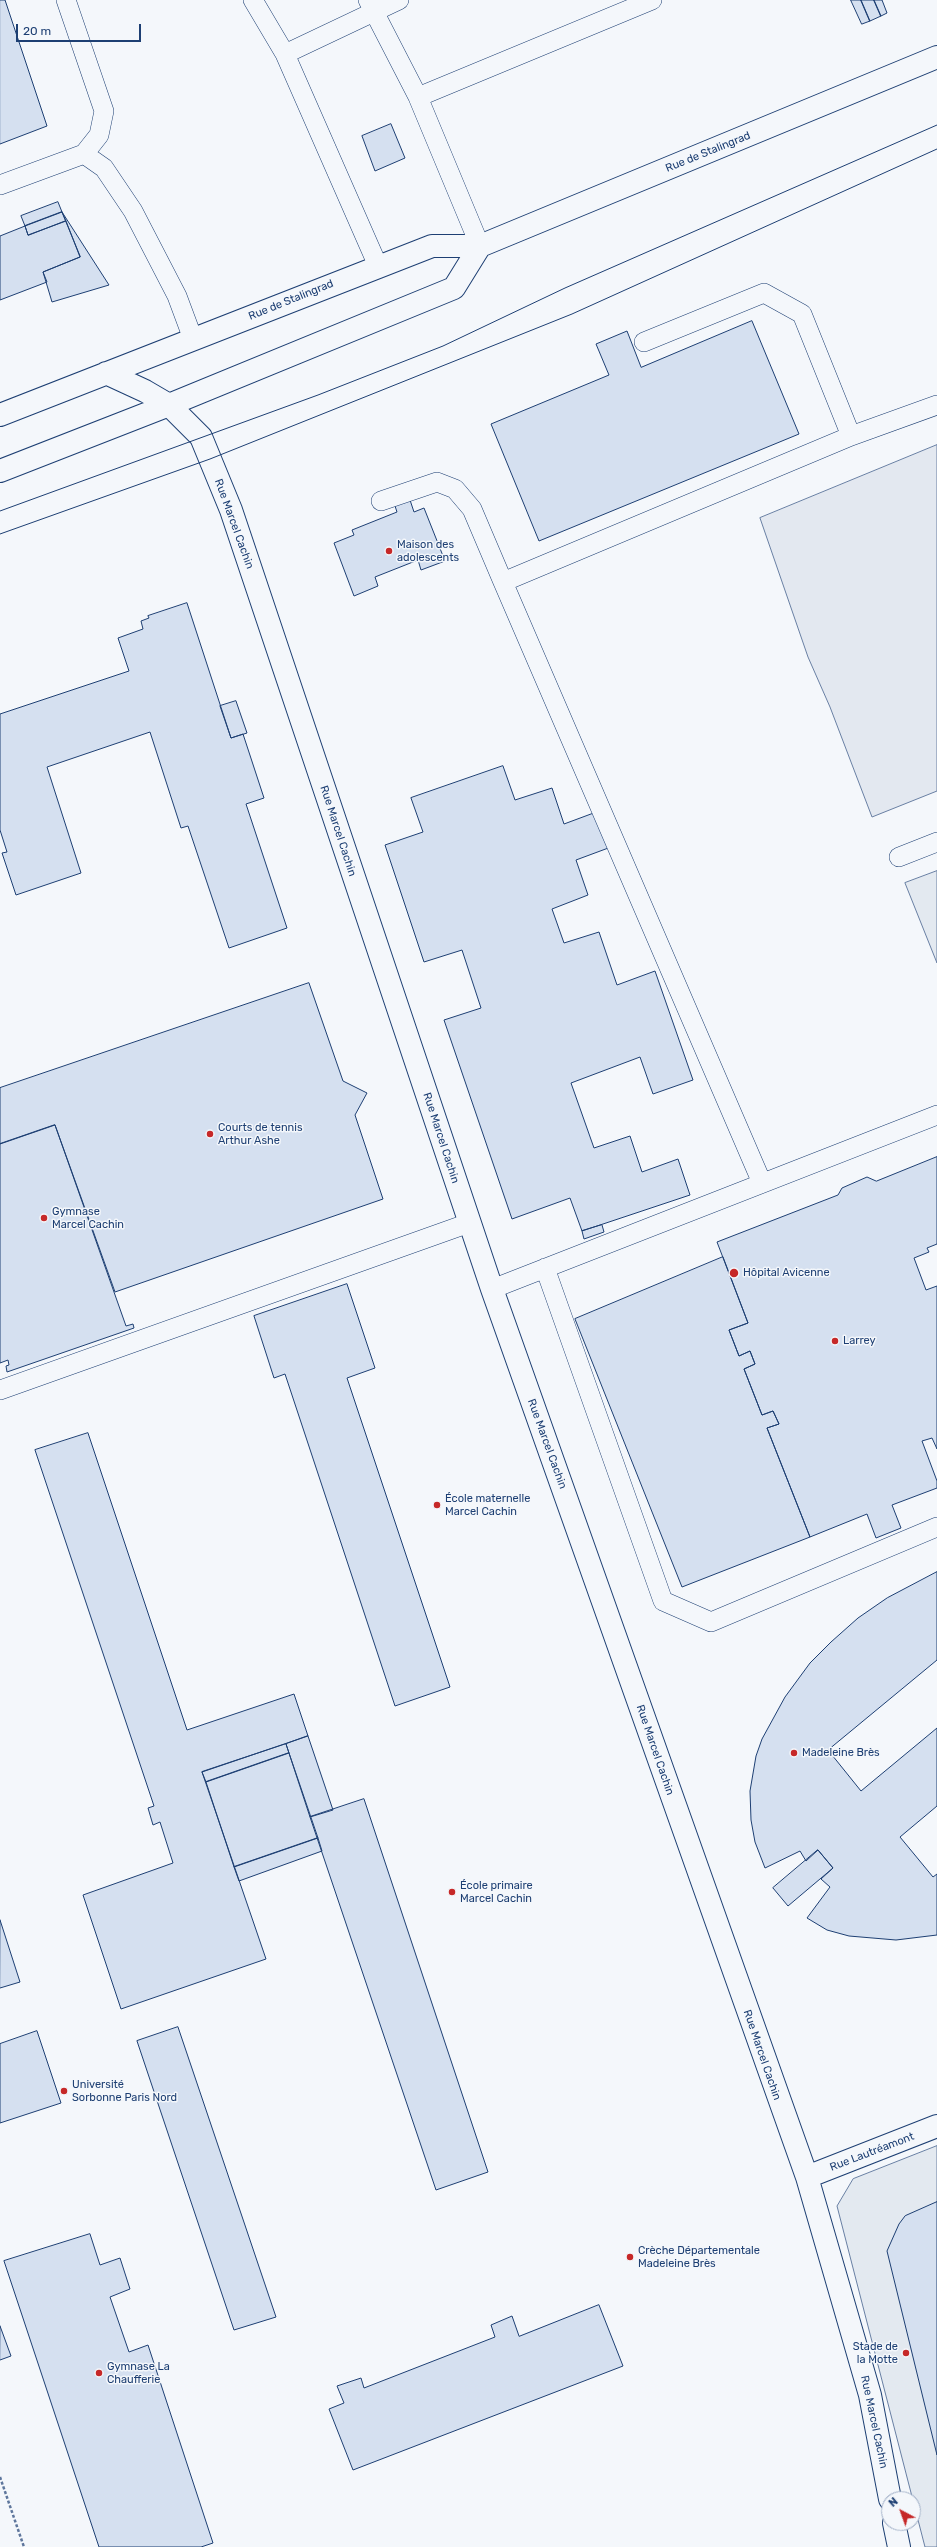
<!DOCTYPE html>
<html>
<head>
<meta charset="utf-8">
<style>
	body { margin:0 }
	#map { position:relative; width:937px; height:2547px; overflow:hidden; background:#f4f7fb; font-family:Rubik,sans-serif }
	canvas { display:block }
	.north { position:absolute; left:881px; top:2491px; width:40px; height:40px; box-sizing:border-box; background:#f4f7fb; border:1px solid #9eadc5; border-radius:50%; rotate:319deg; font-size:11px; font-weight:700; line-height:16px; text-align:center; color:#1d3f73 }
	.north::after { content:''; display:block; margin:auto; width:14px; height:18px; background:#c62828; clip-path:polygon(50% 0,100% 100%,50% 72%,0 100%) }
	.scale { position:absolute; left:16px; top:24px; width:125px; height:18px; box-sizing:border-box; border:2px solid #1d3f73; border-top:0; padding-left:5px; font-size:12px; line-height:14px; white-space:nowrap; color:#1d3f73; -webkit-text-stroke:3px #f4f7fb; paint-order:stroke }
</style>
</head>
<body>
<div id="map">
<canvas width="937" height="2547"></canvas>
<div class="north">N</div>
<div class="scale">20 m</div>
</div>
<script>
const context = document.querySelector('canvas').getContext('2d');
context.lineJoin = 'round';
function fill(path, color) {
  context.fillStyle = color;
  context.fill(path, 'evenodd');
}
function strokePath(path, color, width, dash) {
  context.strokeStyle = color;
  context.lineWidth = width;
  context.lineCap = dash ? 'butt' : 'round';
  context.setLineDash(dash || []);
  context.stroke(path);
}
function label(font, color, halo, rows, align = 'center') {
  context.font = font + ' Rubik,sans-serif';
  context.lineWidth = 3;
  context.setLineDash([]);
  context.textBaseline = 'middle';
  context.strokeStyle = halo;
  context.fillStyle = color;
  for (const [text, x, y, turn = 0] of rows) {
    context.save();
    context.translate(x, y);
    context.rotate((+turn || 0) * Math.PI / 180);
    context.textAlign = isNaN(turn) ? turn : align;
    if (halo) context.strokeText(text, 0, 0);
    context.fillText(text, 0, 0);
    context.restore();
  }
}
const green = new Path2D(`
	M937,871V963L905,883Z
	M937,2146V2547H925L837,2206L853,2179Z`);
fill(green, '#e3e9f0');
strokePath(green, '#687fa3', 1);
const parking = new Path2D(`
	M937,445V791L872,817L830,707L808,657L760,518Z`);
fill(parking, '#e3e8f0');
strokePath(parking, '#687fa3', 1);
const building = new Path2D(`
	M0,0H5L47,126L0,144Z
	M851,0H861L870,21L862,24Z
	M861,0H874L881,16L870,21Z
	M874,0H882L887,13L881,16Z
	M391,124L405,158L375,171L362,136Z
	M58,202L62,212L25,226L21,216Z
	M62,212L66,221L28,235L25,226Z
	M62,212L109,285L52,302L43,272L80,257Z
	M66,221L80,257L43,272L47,282L0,300V236L25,226L28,235Z
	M752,321L799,434L539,541L491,424L609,375L596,344L627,331L641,367Z
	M410,500L414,512L424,508L445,561L421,570L418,560L375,577L378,586L354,596L334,543L354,535L352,530L397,512L395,506Z
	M187,603L231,738L243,734L264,798L246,804L287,928L229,948L188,826L181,828L150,732L47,767L81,873L16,895L2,853L7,852L0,830V714L129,671L118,638L143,629L141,621L149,618L148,616Z
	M236,701L247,733L231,738L220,706Z
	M503,766L515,800L552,788L564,824L599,811L611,847L576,860L588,895L552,909L564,943L599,932L617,985L655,971L693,1080L653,1094L640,1057L571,1083L594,1148L630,1136L642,1172L678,1159L690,1195L582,1231L570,1198L512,1219L444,1020L481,1008L462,950L424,962L385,845L423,832L411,798Z
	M309,983L343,1081L367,1093L355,1115L383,1199L115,1292L55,1125L0,1144V1088Z
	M55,1125L126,1326L133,1324L134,1328L7,1372L6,1366L9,1365L8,1360L0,1363V1144Z
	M937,1157V1244L927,1248L929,1252L914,1258L926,1290L937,1286V1449L932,1438L922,1441L937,1481V1488L892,1505L901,1528L876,1538L867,1514L810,1537L767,1428L779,1424L773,1411L762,1415L744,1369L755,1364L750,1351L739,1356L729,1330L748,1323L717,1242L838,1195L842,1188L867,1177L876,1181Z
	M602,1225L604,1232L584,1239L582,1231Z
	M723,1257L748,1323L729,1330L739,1356L750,1351L755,1364L744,1369L762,1415L773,1411L779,1424L767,1428L810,1537L682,1587L575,1319Z
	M347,1284L375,1368L347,1378L450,1687L395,1706L285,1374L274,1378L254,1316Z
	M88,1433L187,1730L294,1694L308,1736L202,1772L266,1959L121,2009L83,1895L173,1863L160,1822L153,1825L148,1808L154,1806L35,1450Z
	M937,1572V1660L828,1750L861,1791L937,1728V1806L900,1837L933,1877L937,1874V1935L896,1940L849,1936L827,1930L807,1918L830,1887L821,1879L833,1868L818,1850L806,1861L800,1851L765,1868L755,1842L751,1820L750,1791L756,1756L762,1739L785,1697L810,1663L831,1642L858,1618L887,1598Z
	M308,1736L333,1810L310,1817L286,1744Z
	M286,1744L289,1753L206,1782L202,1772Z
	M289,1753L318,1838L234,1867L206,1782Z
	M364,1799L488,2172L436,2190L310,1817Z
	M318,1838L322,1851L239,1881L234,1867Z
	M818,1850L833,1868L788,1906L773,1888Z
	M0,1920L20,1982L0,1988Z
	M178,2027L276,2317L234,2330L137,2041Z
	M37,2031L61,2103L0,2123V2044Z
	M937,2202V2455L887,2251L899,2224L905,2216Z
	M90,2234L100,2265L120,2258L130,2289L110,2297L129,2352L148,2345L213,2543L201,2547H99L4,2261Z
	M599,2305L623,2366L353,2470L329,2409L344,2403L337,2386L361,2378L364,2388L495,2337L491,2325L512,2316L519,2336Z
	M0,2326L11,2356L0,2360Z`);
fill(building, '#d5e0f0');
strokePath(building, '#1d3f73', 1);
const lane = new Path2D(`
	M66,0L104,111L99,135L84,154
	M253,0L285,54
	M368,0L418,97L480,246
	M418,97L652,0
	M0,185L84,154L104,168L133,211L177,296L193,339
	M378,266L285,54L399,0
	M644,342L764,293L802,314L851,436
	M381,501L437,482L455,489L472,509L503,582L851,436L937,405
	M503,582L762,1183
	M899,857L937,842
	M545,1268L663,1601L711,1622L937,1527
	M492,1289L937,1115
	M0,1390L469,1223`);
const street = new Path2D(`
	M169,405L201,437L231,510L492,1289L807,2177L870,2395L890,2499
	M807,2177L937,2126
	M894,2523L899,2547`);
const primary = new Path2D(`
	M106,373L145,391L169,405
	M0,415L432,246H480L937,57
	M0,471L169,405L454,288L480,246`);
strokePath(lane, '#1d3f73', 20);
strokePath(street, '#1d3f73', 24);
strokePath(primary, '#1d3f73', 24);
strokePath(new Path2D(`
	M0,2477L24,2547`), '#5e769c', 2.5, [3, 2]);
strokePath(lane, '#f4f7fb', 19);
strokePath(street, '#f4f7fb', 22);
strokePath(primary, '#f4f7fb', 22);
strokePath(new Path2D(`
	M0,511L318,395L443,346L565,288L937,125
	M0,534L210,459L572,314L937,149`), '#1d3f73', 1);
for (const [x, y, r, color] of [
	[389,551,4,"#c62828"],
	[210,1134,4,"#c62828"],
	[44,1218,4,"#c62828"],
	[734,1273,5,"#c62828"],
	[835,1341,4,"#c62828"],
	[437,1505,4,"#c62828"],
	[794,1753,4,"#c62828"],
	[452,1892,4,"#c62828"],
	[64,2091,4,"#c62828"],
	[630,2257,4,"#c62828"],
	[906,2353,4,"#c62828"],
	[99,2373,4,"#c62828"]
]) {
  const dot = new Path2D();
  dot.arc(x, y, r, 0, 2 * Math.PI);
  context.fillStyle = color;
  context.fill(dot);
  strokePath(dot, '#f4f7fb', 1.5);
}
label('11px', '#1d3f73', '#f4f7fb', [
	["Rue de Stalingrad",708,152,-22],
	["Rue de Stalingrad",291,300,-22],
	["Rue Marcel Cachin",234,524,70],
	["Rue Marcel Cachin",338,831,72],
	["Rue Marcel Cachin",441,1138,72],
	["Rue Marcel Cachin",547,1444,70],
	["Rue Marcel Cachin",655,1750,71],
	["Rue Marcel Cachin",762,2055,71],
	["Rue Lautréamont",872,2152,-21],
	["Rue Marcel Cachin",874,2422,78]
]);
label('11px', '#1d3f73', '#f4f7fb', [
	["Maison des",397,545],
	["adolescents",397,558],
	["Courts de tennis",218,1128],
	["Arthur Ashe",218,1141],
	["Gymnase",52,1212],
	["Marcel Cachin",52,1225],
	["Hôpital Avicenne",743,1273],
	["Larrey",843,1341],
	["École maternelle",445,1499],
	["Marcel Cachin",445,1512],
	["Madeleine Brès",802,1753],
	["École primaire",460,1886],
	["Marcel Cachin",460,1899],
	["Université",72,2085],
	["Sorbonne Paris Nord",72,2098],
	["Crèche Départementale",638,2251],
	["Madeleine Brès",638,2264],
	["Stade de",898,2347,"right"],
	["la Motte",898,2360,"right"],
	["Gymnase La",107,2367],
	["Chaufferie",107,2380]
], 'left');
</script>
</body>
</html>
